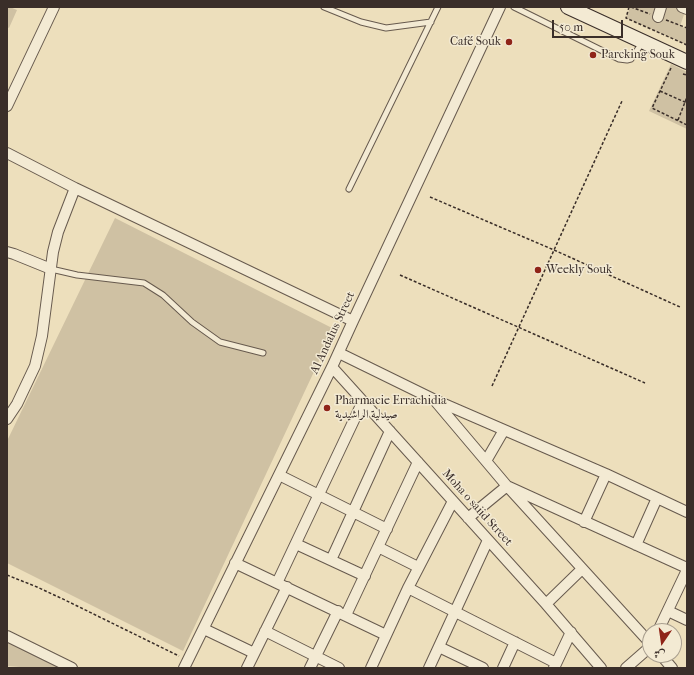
<!DOCTYPE html>
<html>
<head>
<meta charset="utf-8">
<style>
	body { margin:0 }
	#map { position:relative; width:694px; height:675px; overflow:hidden; background:#eddfbc; font-family:"IM FELL French Canon",Amiri,serif }
	canvas { display:block }
	.frame { position:absolute; inset:0; border:8px solid #3a2e29; pointer-events:none }
	.north { position:absolute; left:642px; top:623px; width:40px; height:40px; box-sizing:border-box; background:#f3ead3; border:1px solid #a99f8f; border-radius:50%; rotate:193deg; font-size:11px; font-weight:700; line-height:16px; text-align:center; color:#3a2e29 }
	.north::after { content:''; display:block; margin:auto; width:14px; height:18px; background:#8f2418; clip-path:polygon(50% 0,100% 100%,50% 72%,0 100%) }
	.scale { position:absolute; left:552px; top:20px; width:71px; height:18px; box-sizing:border-box; border:2px solid #3a2e29; border-top:0; padding-left:5px; font-size:12px; line-height:14px; white-space:nowrap; color:#3a2e29; -webkit-text-stroke:3px #f3ead3; paint-order:stroke }
</style>
</head>
<body>
<div id="map">
<canvas width="694" height="675"></canvas>
<div class="frame"></div>
<div class="north">ش</div>
<div class="scale">50 m</div>
</div>
<script>
const context = document.querySelector('canvas').getContext('2d');
context.lineJoin = 'round';
function fill(path, color) {
  context.fillStyle = color;
  context.fill(path, 'evenodd');
}
function strokePath(path, color, width, dash) {
  context.strokeStyle = color;
  context.lineWidth = width;
  context.lineCap = dash ? 'butt' : 'round';
  context.setLineDash(dash || []);
  context.stroke(path);
}
function label(font, color, halo, rows, align = 'center') {
  context.font = font + ' "IM FELL French Canon",Amiri,serif';
  context.lineWidth = 3;
  context.setLineDash([]);
  context.textBaseline = 'middle';
  context.strokeStyle = halo;
  context.fillStyle = color;
  for (const [text, x, y, turn = 0] of rows) {
    context.save();
    context.translate(x, y);
    context.rotate((+turn || 0) * Math.PI / 180);
    context.textAlign = isNaN(turn) ? turn : align;
    if (halo) context.strokeText(text, 0, 0);
    context.fillText(text, 0, 0);
    context.restore();
  }
}
fill(new Path2D(`
	M7,7H10L17,10L9,28L7,27Z
	M630,7H680L686,9L680,26L687,29V45L626,18Z
	M671,64L687,72V129L649,111Z
	M115,218L334,329L183,651L7,563V441Z
	M7,640L63,668H32L7,666Z`), '#cfc1a3');
const lane = new Path2D(`
	M324,7L361,22L386,28L431,22
	M514,7L619,59L627,60L631,59L642,43
	M349,189L438,7
	M51,269L77,275L144,283L163,295L192,322L220,342L263,353`);
const street = new Path2D(`
	M682,7L687,9
	M658,17L661,7
	M7,106L54,7
	M7,153L75,188L353,321
	M7,252L14,254L51,269
	M339,353L435,400L606,474L687,512
	M332,367L546,604L601,668
	M436,402L507,486L650,643
	M7,419L17,404L35,366L42,336L53,252L58,232L75,188
	M486,461L504,430
	M279,475L387,529
	M468,518L507,486L687,568
	M584,522L606,474
	M296,544L365,576
	M636,545L657,498
	M378,547L418,567
	M331,560L390,431
	M235,563L386,635
	M277,583L363,401
	M408,588L556,663
	M546,604L582,569
	M668,611L687,620
	M346,615L418,462
	M204,629L254,653
	M265,631L339,668
	M658,631L687,570
	M7,636L72,668
	M439,647L483,668
	M661,655L672,668
	M184,668L332,367L353,321L500,7
	M247,668L287,587
	M310,668L338,611
	M371,668L408,588L453,501
	M429,668L488,540
	M503,668L515,642
	M554,668L571,632
	M626,668L650,647`);
const secondary = new Path2D(`
	M568,7L687,62`);
strokePath(lane, '#675a4e', 7);
strokePath(street, '#675a4e', 12);
strokePath(secondary, '#3a2e29', 16);
strokePath(new Path2D(`
	M629,7L626,18L687,45
	M631,7L650,14
	M666,20L687,28
	M671,68L652,108L687,125
	M683,74L687,75
	M660,91L687,103
	M678,120L687,97
	M430,197L554,250L680,307
	M400,275L645,383
	M492,386L622,101
	M7,575L37,587L65,600L179,656`), '#3a2e29', 1.5, [3, 2]);
strokePath(lane, '#f3ead3', 5);
strokePath(street, '#f3ead3', 10);
strokePath(secondary, '#f3ead3', 14);
for (const [x, y, r, color] of [
	[509,42,4,"#8f2418"],
	[593,55,4,"#8f2418"],
	[538,270,4,"#8f2418"],
	[327,408,4,"#8f2418"]
]) {
  const dot = new Path2D();
  dot.arc(x, y, r, 0, 2 * Math.PI);
  context.fillStyle = color;
  context.fill(dot);
  strokePath(dot, '#f3ead3', 1.5);
}
label('12px', '#3a2e29', '#f3ead3', [
	["Café Souk",501,42,"right"],
	["Parcking Souk",601,55],
	["Weekly Souk",546,270],
	["Pharmacie Errachidia",335,401],
	["صيدلية الراشيدية",335,415]
], 'left');
label('12px', '#3a2e29', '#f3ead3', [
	["Al Andalus Street",333,333,-65],
	["Moha o saiid Street",477,508,48]
]);
</script>
</body>
</html>
